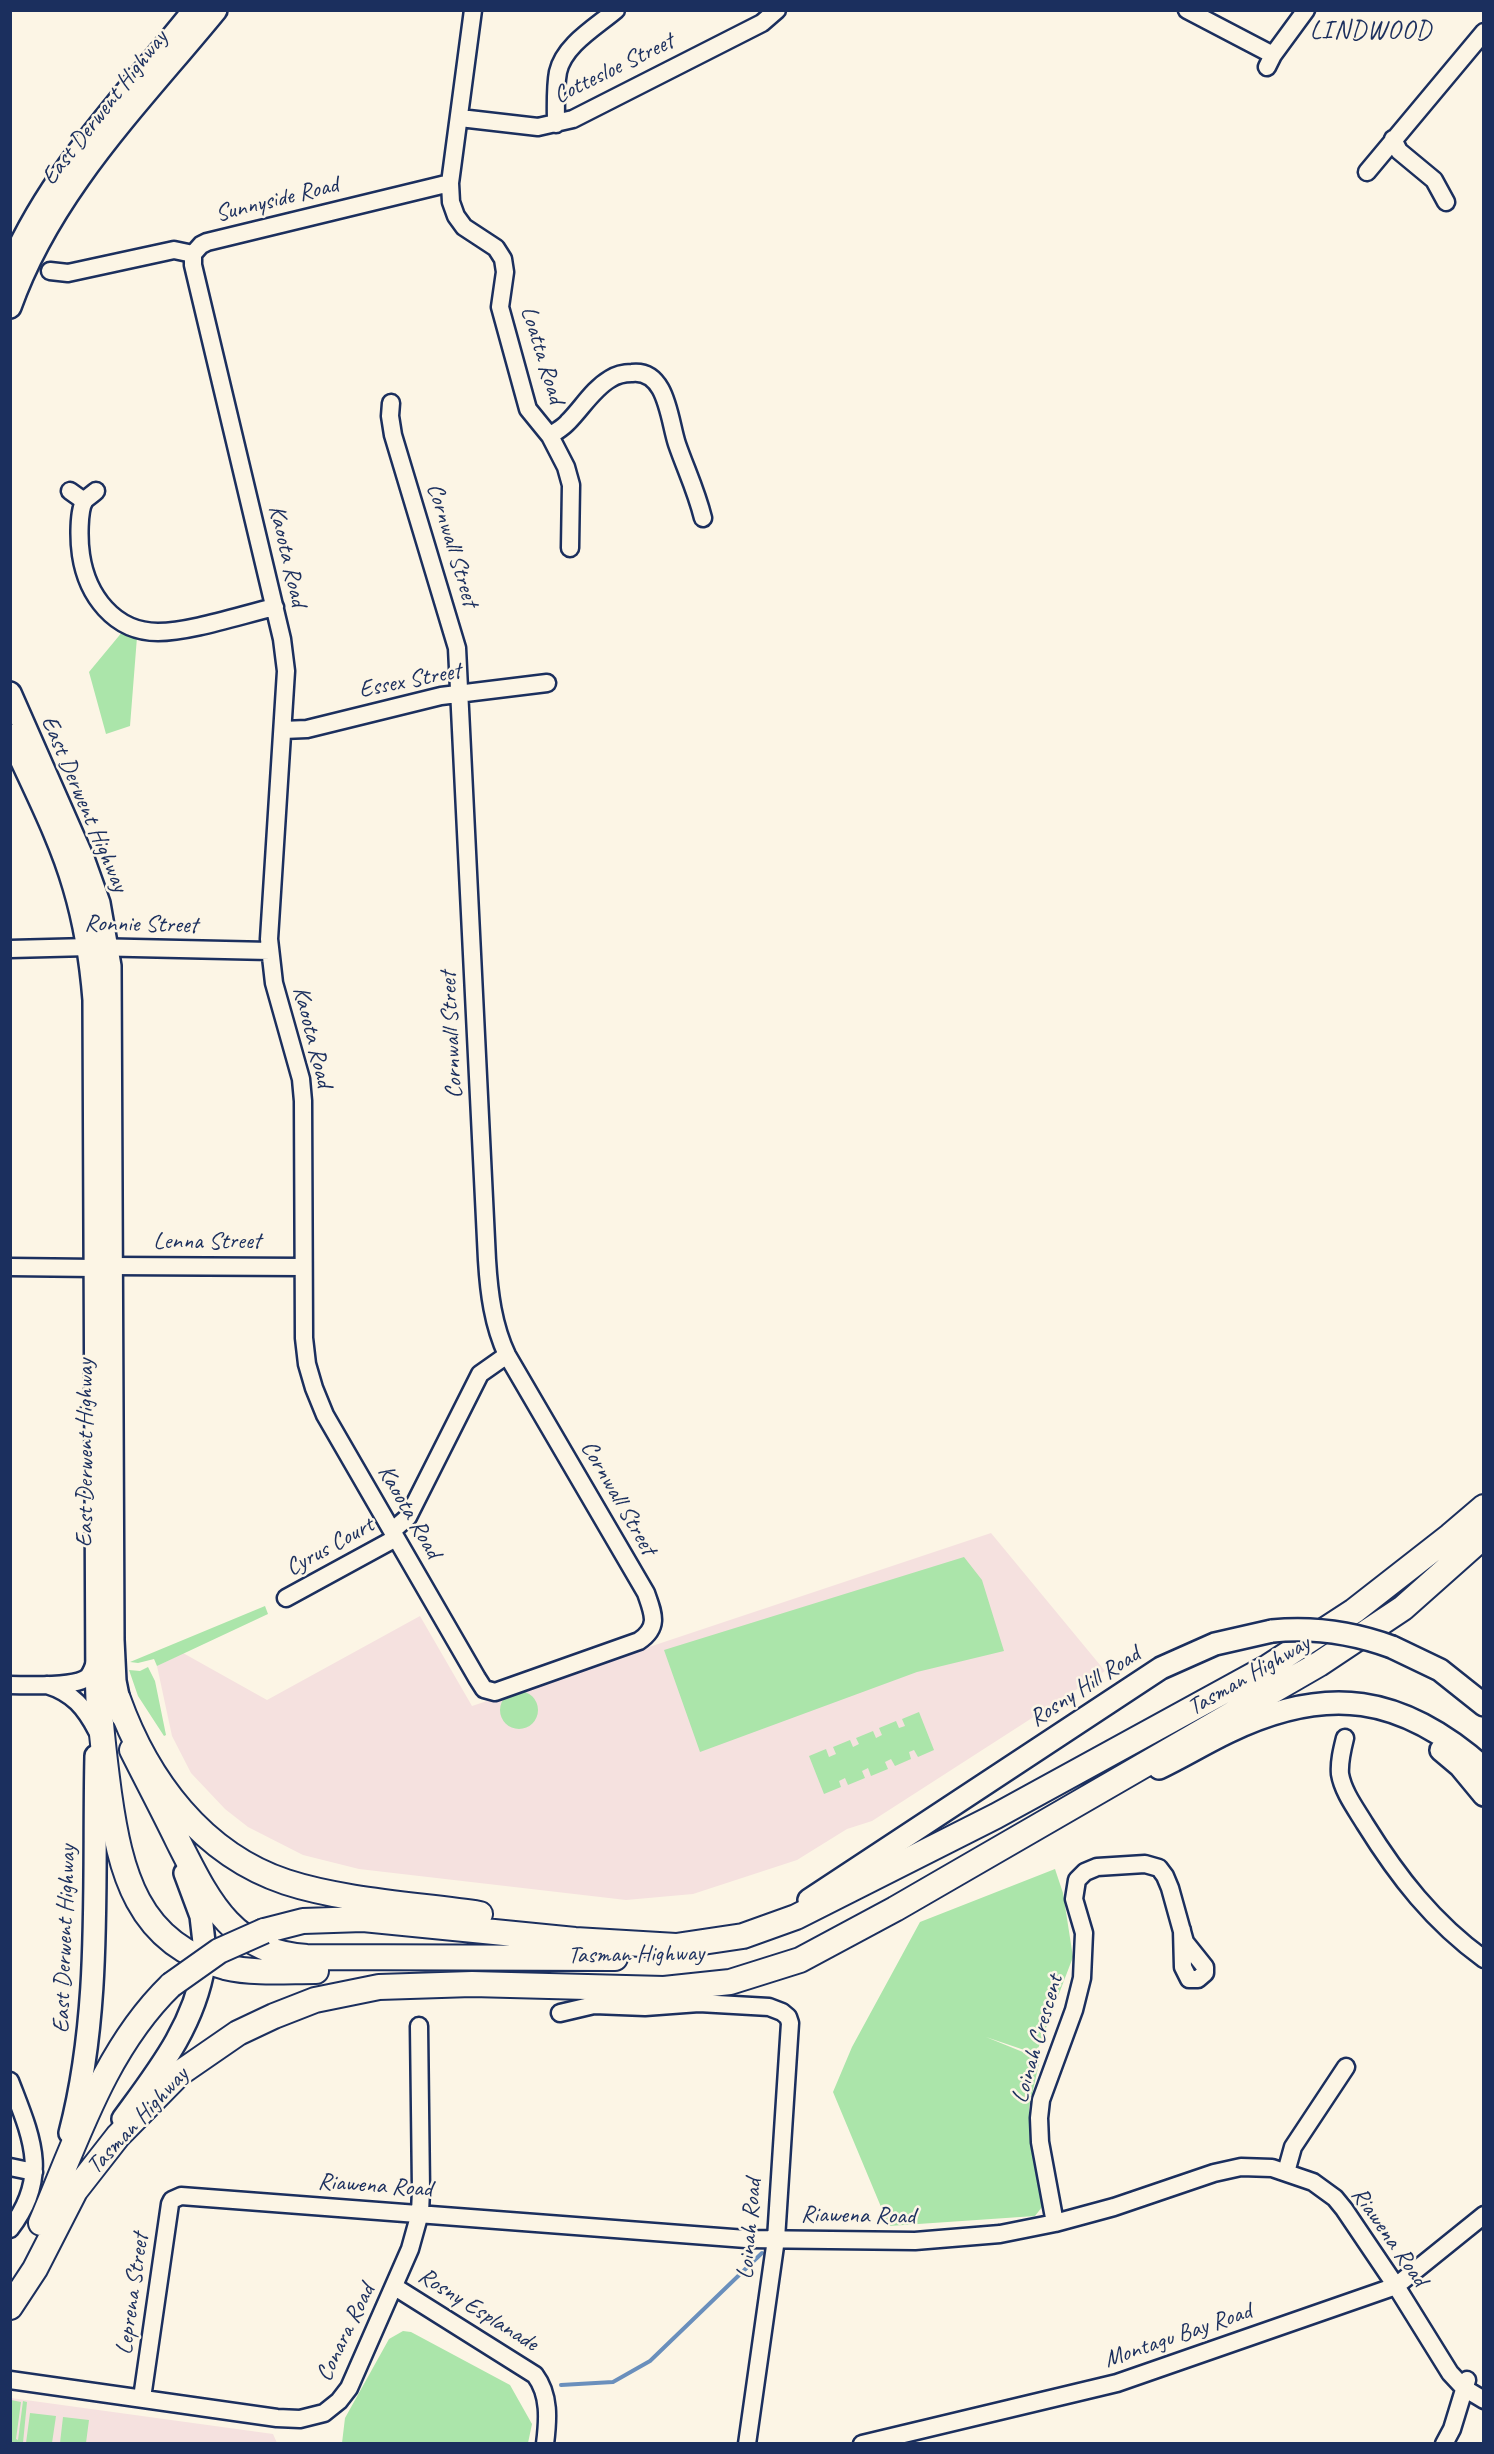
<!DOCTYPE html>
<html>
<head>
<meta charset="utf-8">
<style>
	body { margin:0 }
	#map { position:relative; width:1494px; height:2454px; overflow:hidden; background:#fcf5e5; font-family:Caveat,sans-serif }
	canvas { display:block }
	.frame { position:absolute; inset:0; border:12px solid #1b2f5e; pointer-events:none }
</style>
</head>
<body>
<div id="map">
<canvas width="1494" height="2454"></canvas>
<div class="frame"></div>
</div>
<script>
const context = document.querySelector('canvas').getContext('2d');
context.lineJoin = 'round';
function fill(path, color) {
  context.fillStyle = color;
  context.fill(path, 'evenodd');
}
function strokePath(path, color, width, dash) {
  context.strokeStyle = color;
  context.lineWidth = width;
  context.lineCap = dash ? 'butt' : 'round';
  context.setLineDash(dash || []);
  context.stroke(path);
}
function label(font, color, halo, rows, align = 'center') {
  context.font = font + ' Caveat,sans-serif';
  context.lineWidth = 5;
  context.setLineDash([]);
  context.textBaseline = 'middle';
  context.strokeStyle = halo;
  context.fillStyle = color;
  for (const [text, x, y, turn = 0] of rows) {
    context.save();
    context.translate(x, y);
    context.rotate((+turn || 0) * Math.PI / 180);
    context.textAlign = isNaN(turn) ? turn : align;
    if (halo) context.strokeText(text, 0, 0);
    context.fillText(text, 0, 0);
    context.restore();
  }
}
fill(new Path2D(`
	M991,1533L1105,1671L872,1821L847,1829L797,1860L693,1894L626,1900L359,1869L303,1855L248,1827L225,1809L191,1773L172,1736L157,1666L183,1653L267,1700L420,1616L472,1706Z
	M11,2398L273,2434L277,2443L11,2444Z`), '#f5e1df');
fill(new Path2D(`
	M123,631L137,637L130,726L106,734L89,672Z
	M964,1557L982,1580L1004,1651L917,1672L700,1752L664,1650Z
	M265,1606L268,1614L157,1666L154,1659L138,1663L130,1662Z
	M148,1667L155,1681L166,1735L164,1736L138,1696L129,1670L140,1671Z
	M500 1710a19 19 0 1 1 38 0a19 19 0 1 1-38 0Z
	M919,1712L934,1750L918,1757L914,1750L909,1752L911,1759L895,1766L891,1759L885,1762L888,1769L871,1776L868,1768L862,1771L865,1778L848,1785L845,1778L839,1781L841,1787L824,1794L809,1756L826,1749L829,1757L836,1754L833,1747L850,1740L853,1747L859,1744L856,1738L873,1731L876,1738L882,1735L879,1728L896,1721L899,1728L905,1726L902,1719Z
	M1055,1869L1063,1893L1073,1957L1036,2054L986,2037L1040,2059L1029,2108V2125L1042,2207L1035,2216L889,2226L833,2092L852,2047L920,1922Z
	M403,2331L411,2332L510,2385L532,2424L528,2443H342L345,2418L389,2339Z
	M11,2400L21,2402L16,2439L18,2440L23,2401L27,2402L23,2443H11Z
	M30,2413L56,2416L52,2443H26Z
	M63,2417L89,2420L86,2443H60Z`), '#abe5aa');
strokePath(new Path2D(`
	M561,2385L613,2382L650,2361L762,2253`), '#6a8fbc', 4);
const minor = new Path2D(`
	M473,10L450,183L451,202L456,216L464,227L496,248L503,259L505,272L500,307L528,409L550,436L566,467L571,485L570,548
	M1187,10L1273,55
	M1267,67L1273,55L1306,10
	M460,118L538,127L573,119L762,23L777,10
	M556,124C556,108 555,88 558,72C564,45 596,27 616,10
	M1393,139L1399,151L1434,180L1446,202
	M1367,172L1484,32
	M193,254V265L282,639L286,671L269,939L274,983L301,1079L303,1101L304,1338L307,1364L314,1388L325,1415L477,1678L484,1689L495,1692L639,1641C660,1627 653,1613 646,1593L507,1355C493,1325 489,1293 487,1260L457,648L393,435L390,416L391,403
	M50,271L68,273L174,250L193,254L201,245L207,242L450,183
	M550,436C556,431 563,428 568,422C582,408 593,389 610,379C616,375 624,373 632,373C667,369 669,420 677,444C686,470 696,490 703,518
	M70,491L84,501
	M96,491C93,494 88,497 85,500C78,510 79,542 81,555C87,595 114,632 158,632C190,632 241,615 275,607
	M283,730L307,729L441,696L547,683
	M10,949L89,947L270,951
	M111,1266L303,1267
	M10,1267L95,1268
	M392,1531L408,1517L480,1374L507,1355
	M286,1598L396,1538
	M10,1685C28,1685 74,1688 88,1677C92,1672 94,1666 96,1659
	M47,1685C73,1693 85,1708 97,1731
	M1345,1738C1342,1750 1339,1762 1340,1774C1343,1792 1356,1809 1365,1824C1398,1877 1433,1922 1484,1959
	M560,2013L594,2005L645,2007L699,2003L769,2007L782,2012L788,2017L790,2023L776,2239L747,2444
	M10,2081C31,2136 51,2176 10,2229
	M10,2167L34,2172
	M1286,2172L1293,2147L1346,2067
	M1055,2223L1040,2142L1039,2118L1041,2100L1074,2010L1082,1978L1084,1933L1074,1899L1077,1880L1085,1872L1097,1867L1145,1864L1159,1868L1165,1876L1170,1888L1185,1942L1205,1967V1973L1198,1979H1189L1183,1967L1182,1930
	M395,2287L535,2375C550,2395 548,2420 545,2444
	M10,2380L277,2418L300,2419L324,2413L339,2401L349,2388L410,2249L420,2213L421,2190L419,2026
	M142,2398L170,2204L172,2200L181,2196L746,2239L915,2241L1000,2234L1055,2223L1114,2207L1214,2173L1241,2167L1272,2168L1313,2182L1335,2198L1344,2209L1396,2286L1450,2373L1464,2388L1484,2400
	M862,2444L1117,2383L1396,2286L1484,2215
	M1444,2444L1452,2429L1467,2380`);
const major = new Path2D(`
	M10,267C52,169 128,93 194,10
	M10,307C51,191 139,104 216,10
	M10,693L84,861L99,903L110,966L113,1640L115,1681L122,1716
	M10,735C32,785 59,835 74,887C85,924 91,962 94,1000L97,1700
	M1392,1647L1440,1670L1484,1705
	M1441,1750L1460,1766L1484,1795
	M1159,1768C1182,1757 1205,1743 1228,1732C1327,1684 1402,1695 1484,1768
	M185,1873L201,1916L205,1951
	M809,1900L1161,1668L1215,1644L1272,1631
	M123,2119C158,2071 194,2026 204,1965
	M70,2133C102,2010 93,1882 96,1756`);
const highway = new Path2D(`
	M98,1683C100,1720 104,1756 109,1793C120,1871 137,1944 225,1967C255,1974 286,1971 316,1971
	M118,1699C147,1780 202,1854 286,1882C344,1901 420,1905 480,1914
	M132,1750C147,1780 163,1810 178,1841C208,1900 232,1953 307,1957L615,1958
	M264,1931L303,1921L363,1919L575,1940L676,1946L743,1936L796,1917L996,1816L1268,1667L1354,1611L1450,1536L1484,1507
	M41,2223C77,2139 105,2049 171,1985
	M10,2307L35,2269L75,2191L118,2136L180,2073L238,2033L274,2016L315,2000L379,1987L472,1984L664,1989L730,1982L800,1960L895,1909L1319,1664L1403,1608L1484,1536`);
strokePath(minor, '#1b2f5e', 21);
strokePath(major, '#1b2f5e', 26);
strokePath(highway, '#1b2f5e', 28);
strokePath(minor, '#fcf5e5', 16);
strokePath(major, '#fcf5e5', 21);
strokePath(highway, '#fcf5e5', 24);
const majorBridge = new Path2D(`
	M1272,1631C1313,1627 1354,1633 1392,1647`);
const highwayBridge = new Path2D(`
	M171,1985L219,1951L264,1931`);
strokePath(majorBridge, '#1b2f5e', 26, []);
strokePath(highwayBridge, '#1b2f5e', 28, []);
strokePath(majorBridge, '#fcf5e5', 21);
strokePath(highwayBridge, '#fcf5e5', 24);
label('24px', '#1b2f5e', '#fcf5e5', [
	["Cottesloe Street",614,69,-26],
	["East Derwent Highway",105,108,-52],
	["Sunnyside Road",277,200,-14],
	["Loatta Road",542,355,73],
	["Cornwall Street",452,545,73],
	["Kaoota Road",287,556,77],
	["Essex Street",410,681,-11],
	["East Derwent Highway",84,804,67],
	["Ronnie Street",141,925,1],
	["Cornwall Street",452,1035,-93],
	["Kaoota Road",312,1037,76],
	["Lenna Street",207,1242],
	["East Derwent Highway",86,1453,-90],
	["Cornwall Street",618,1498,60],
	["Kaoota Road",409,1512,60],
	["Cyrus Court",330,1547,-29],
	["Tasman Highway",1249,1676,-30],
	["Rosny Hill Road",1085,1687,-33],
	["East Derwent Highway",65,1939,-88],
	["Tasman Highway",636,1955,-1],
	["Loinah Crescent",1038,2039,-74],
	["Tasman Highway",138,2121,-47],
	["Riawena Road",375,2186,4],
	["Riawena Road",858,2216,1],
	["Loinah Road",750,2229,-85],
	["Riawena Road",1389,2237,55],
	["Leprena Street",133,2294,-82],
	["Rosny Esplanade",478,2310,32],
	["Conara Road",346,2333,-64],
	["Montagu Bay Road",1178,2336,-19]
]);
context.letterSpacing = '1.5px';
label('26px', '#1b2f5e', '#fcf5e5', [
	["LINDWOOD",1371,31]
]);
context.letterSpacing = '0px';
</script>
</body>
</html>
